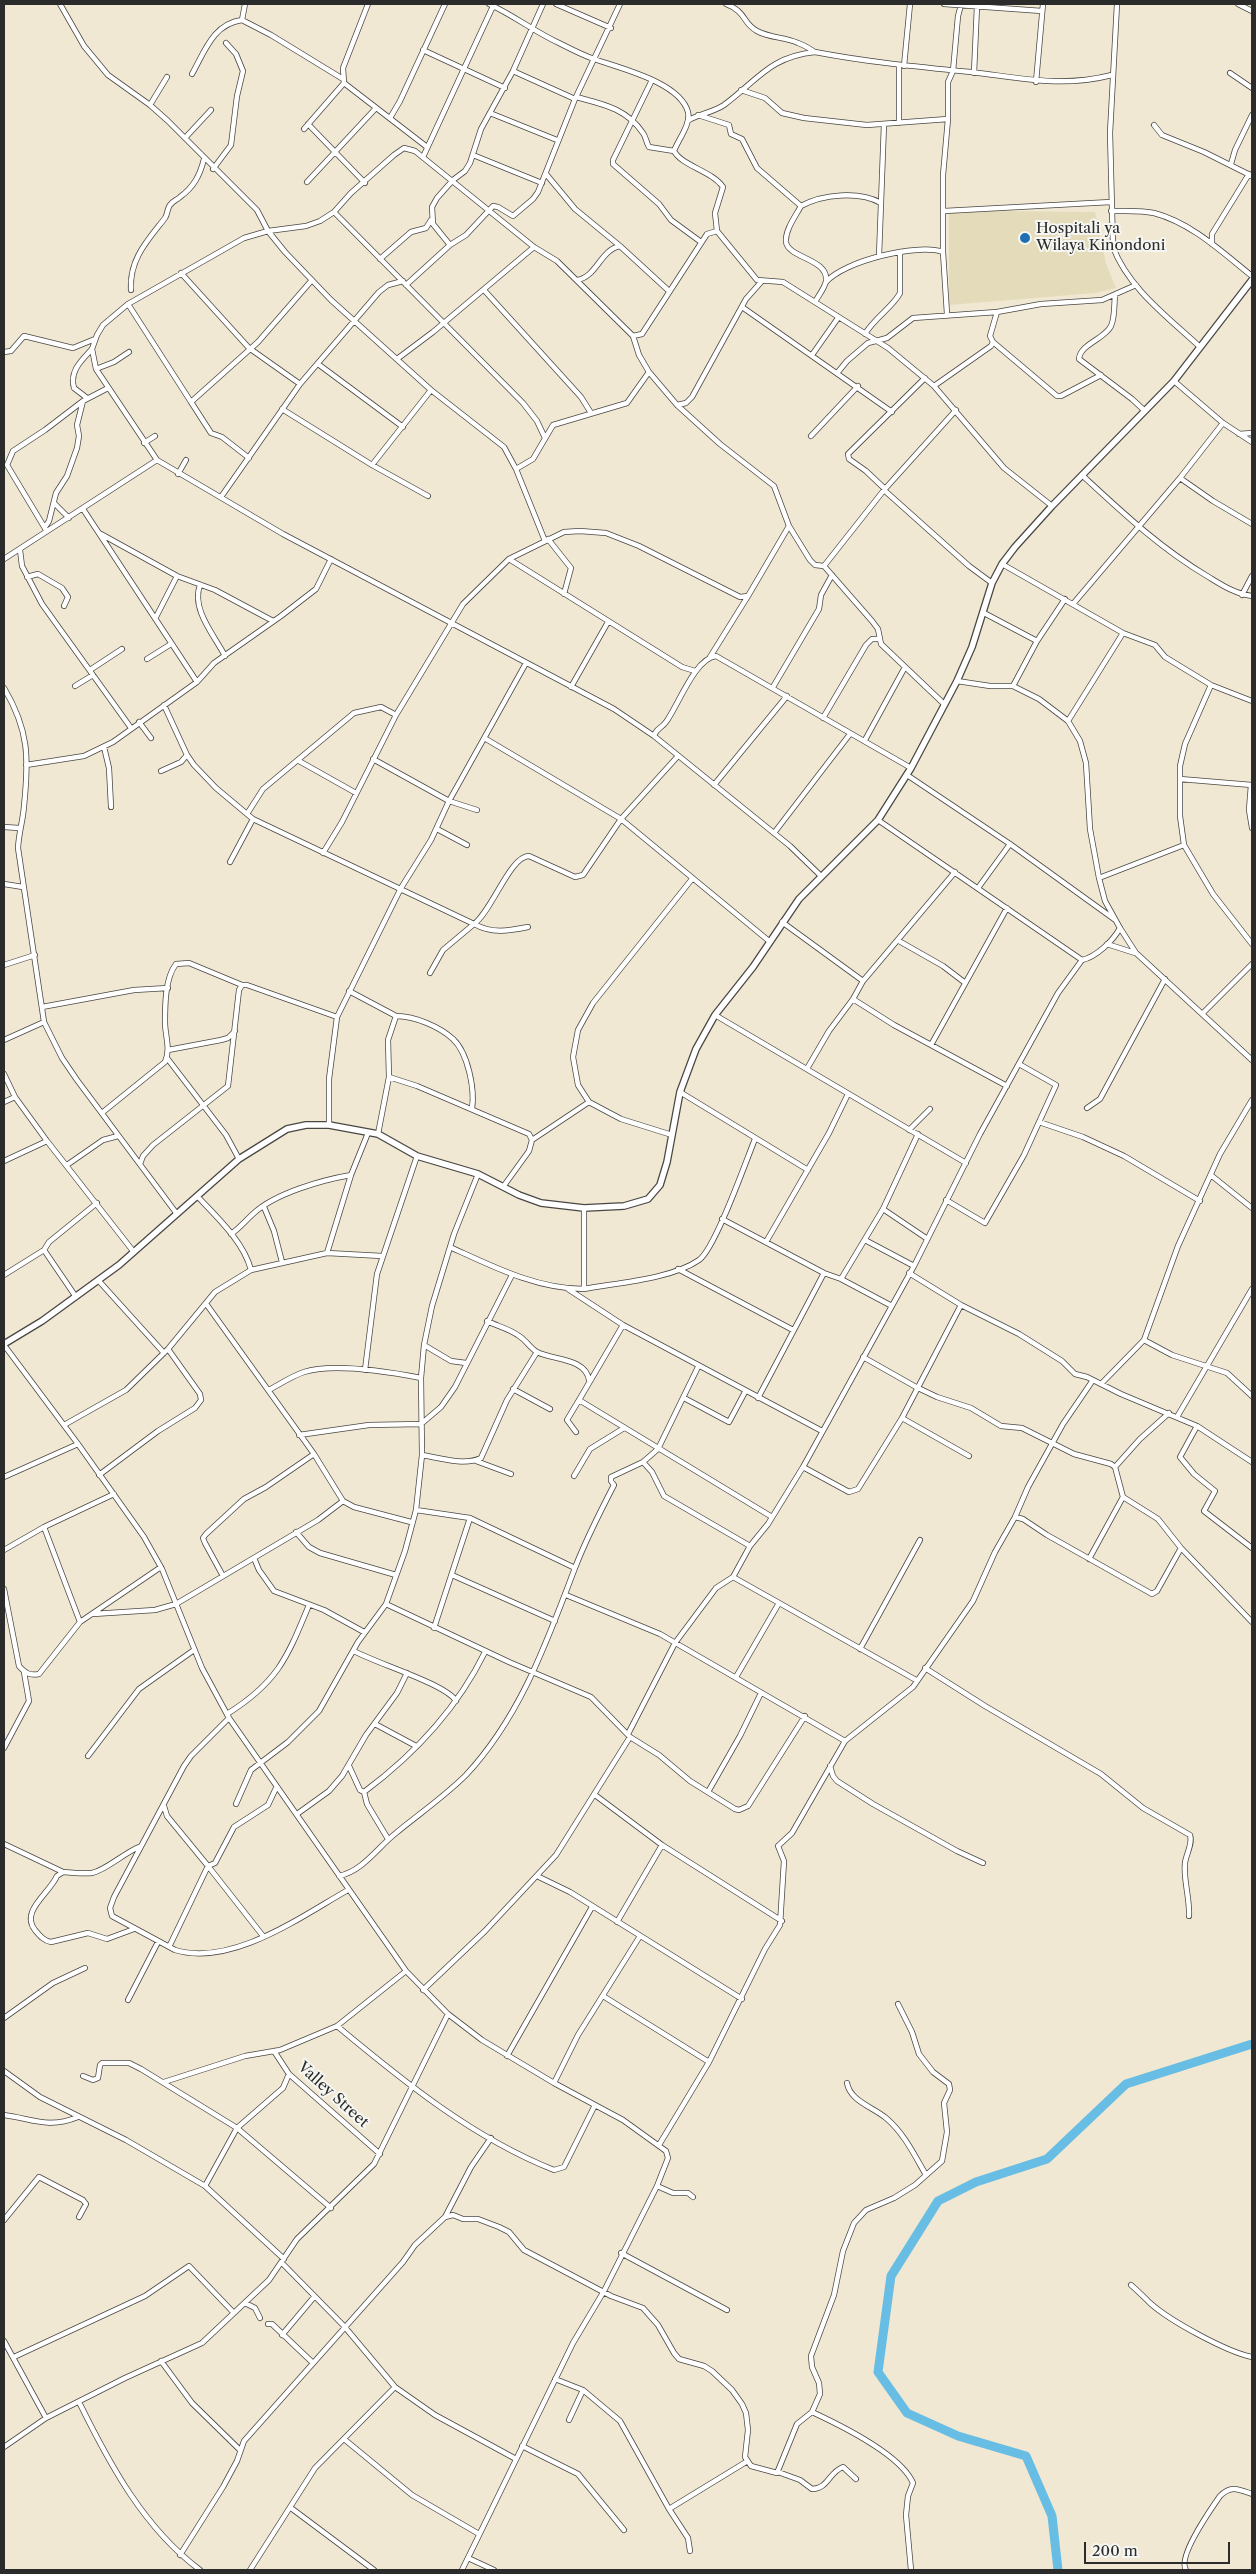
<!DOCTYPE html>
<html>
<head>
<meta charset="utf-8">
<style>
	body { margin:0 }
	#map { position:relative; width:1256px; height:2574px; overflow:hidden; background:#f0e8d2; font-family:"Libre Caslon Text",serif }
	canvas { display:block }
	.frame { position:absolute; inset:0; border:5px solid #2b2b2b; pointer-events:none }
	.scale { position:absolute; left:1084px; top:2542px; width:146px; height:22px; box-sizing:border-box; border:2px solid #2b2b2b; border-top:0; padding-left:6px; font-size:15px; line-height:18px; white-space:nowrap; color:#2b2b2b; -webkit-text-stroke:4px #f6f6f2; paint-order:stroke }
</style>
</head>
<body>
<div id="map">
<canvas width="1256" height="2574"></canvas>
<div class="frame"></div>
<div class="scale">200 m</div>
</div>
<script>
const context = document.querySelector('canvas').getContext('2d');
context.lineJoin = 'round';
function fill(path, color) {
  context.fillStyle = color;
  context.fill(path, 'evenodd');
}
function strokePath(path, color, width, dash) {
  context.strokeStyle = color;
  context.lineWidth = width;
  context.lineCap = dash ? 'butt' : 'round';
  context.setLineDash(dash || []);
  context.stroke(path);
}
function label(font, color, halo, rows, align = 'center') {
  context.font = font + ' "Libre Caslon Text",serif';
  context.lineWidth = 4;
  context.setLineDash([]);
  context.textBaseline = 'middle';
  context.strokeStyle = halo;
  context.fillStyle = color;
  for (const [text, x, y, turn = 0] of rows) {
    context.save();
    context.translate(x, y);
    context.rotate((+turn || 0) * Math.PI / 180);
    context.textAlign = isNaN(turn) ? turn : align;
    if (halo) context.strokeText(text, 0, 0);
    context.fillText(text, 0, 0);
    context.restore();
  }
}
fill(new Path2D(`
	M994,211L1095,212L1106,264L1116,288L1095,293L949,305V213Z`), '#e4dbba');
strokePath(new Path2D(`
	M1058,2570L1052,2516L1026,2456L958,2436L907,2413L878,2372L891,2276L938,2201L976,2182L1047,2159L1126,2084L1252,2044`), '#67bde4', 9);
const minor = new Path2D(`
	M60,4L84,46L108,75L150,105L168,121L257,210L268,231L285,252L331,300L431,390L504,447L516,469L545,541
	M368,4L343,68L344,83L427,147
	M489,4C513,15 535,32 559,43C571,49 582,55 594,59C619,68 680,82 688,112C691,124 678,140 674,151C682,166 712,171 723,187L715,213L717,231
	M556,4L611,28
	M726,4C747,12 742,23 757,31C770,38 785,37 798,43C804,45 810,49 815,52
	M944,4L1042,11
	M1117,4L1110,133L1113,247C1128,288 1169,318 1200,347
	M1238,4L1252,11
	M242,20L245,4
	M423,50L505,88
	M904,66L910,4
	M513,71L575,99
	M974,73L977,6
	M1230,73L1252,88
	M192,74C205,51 213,24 242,20L271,35L343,79
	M652,80L613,160V164L659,204L671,220L701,242
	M1036,82L1043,4
	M741,90L765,98L782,113L804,118L867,125L948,119
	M576,97C602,104 626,108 643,133C646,137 646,142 649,147L674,151
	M150,105L167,77
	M490,113L557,140
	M698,115L729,125L731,134L742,139L757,168L801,206
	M390,118L400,101L445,4
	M689,120C699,114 714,112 724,105C758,80 769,57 815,52C867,62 919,67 971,72C1022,78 1061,88 1112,75
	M899,123V65
	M308,124L365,183
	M1154,125L1162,135L1204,152L1252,176
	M304,129L344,83
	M185,138L211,110
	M473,155L542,183
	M423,157L494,4
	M1231,164L1235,150L1252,115
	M213,169L231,145L237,96L243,71L236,54L226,43
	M546,174L575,209L620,246
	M307,182L376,108
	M944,211L1111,202
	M1111,211C1125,211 1141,210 1154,213C1192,223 1223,253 1252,276
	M334,212L523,403L537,421L545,438
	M1212,244V234L1249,174
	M450,245L433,224L432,207L437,198L453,180L465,171L470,163L481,129L513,71L543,4
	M879,256L884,124
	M380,259L411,232L426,228L431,220
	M181,273L249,348L300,384
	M577,280C597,277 600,250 620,246L669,291
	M826,282C844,261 917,243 943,252
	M406,285L450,245L466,235L493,206L498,207L513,216L533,199L538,192L575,99L620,4
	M131,290C129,259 148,240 165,218C168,214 167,207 171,204C173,201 177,200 180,197C194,187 200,175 204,159
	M484,290L581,397L591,413
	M1115,295C1114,304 1115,318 1111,326C1105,339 1080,344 1079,359L1132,399L1145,411
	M815,302C818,296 825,288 826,281C829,259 788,258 786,242C785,230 795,217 801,206C823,194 859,191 881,203
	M128,304L191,402
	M742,307L892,412
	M947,314L943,252V175L948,119V82L953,71L958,16L961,5
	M865,334C874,318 894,306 900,293V254
	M633,336L639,355L649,372L677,405L720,444L774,486L789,526L810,560L815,565L824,566L872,621L878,629L881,644L943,703
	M993,342L1057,396H1061L1101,375
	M4,352L11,351L24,336L73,348L95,339
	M812,355L838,318
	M397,359L433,332L534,247
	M318,364L403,427
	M96,369L114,362L129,352
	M838,372L847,361L868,343L887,338L913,318L997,312L1041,304L1102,300L1136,285
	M1174,381L1223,423L1252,442
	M934,386L991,346L993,342L990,336L997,312
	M87,398L74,388C69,371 82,360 92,349
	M677,405L686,403L692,397L746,299L762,281
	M282,409L372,465L428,496
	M1239,434L1252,433
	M811,436L858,386
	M144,443L155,436
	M249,458L222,437L211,433L191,402L258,342L312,280
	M372,465L431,390
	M516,469L533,459L553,425L627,403L649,372
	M178,474L186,460
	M1083,476C1123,513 1160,548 1207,576C1222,585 1235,594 1252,596
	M1180,478L1213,501L1252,524
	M885,489L866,471L849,459L848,454L925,378
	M884,490L969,566L992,583
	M221,497L300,384L379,292L388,285L403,281
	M54,503L69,518
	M83,509L197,682
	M45,527L49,521L56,493L67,476L77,448L79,436L77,425L83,401
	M46,530L7,465L13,451L45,430L83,401L108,388
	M99,533L177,576L215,590L273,621
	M548,539L571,568L564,594
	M20,550L22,566L42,604L131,728
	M4,559L157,460
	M509,559L682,667L695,671
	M1002,564L1123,633L1155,645L1165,657L1211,685L1185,744L1180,766V816L1184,845L1213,894L1252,944
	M824,566L884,490L956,410
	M27,577L38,574L62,588L68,597L64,606
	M200,585C191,609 214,635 225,656
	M1242,595L1252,576
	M1073,604L1180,478L1223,423
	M984,613L1037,641
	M156,617L177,576
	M710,657L748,596
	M147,659L171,644
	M90,670L122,649
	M957,681L990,686H1013L1039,699L1068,721L1080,741L1086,763L1090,829L1099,878L1105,901L1120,928L1136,953L1252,1060
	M1211,685L1252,701
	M75,686L93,675
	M1013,686L1037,641L1065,599
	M571,687L608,622
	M773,687L819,609L821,595L832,575
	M4,688C29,730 29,758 24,806C23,821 19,831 18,848L44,1022L62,1058L77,1080L177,1214
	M164,705L187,755L194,765L216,788L253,819L474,924C492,911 510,856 529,856L575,877L583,875L621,819L678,756
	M823,718L866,645L872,639H879
	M1068,721L1123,633
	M139,722L151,738
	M654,736C656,728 661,729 666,722C678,706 695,658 716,656L911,768
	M486,739L621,819L769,941
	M865,740L905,667
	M104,747L109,768L111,807
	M373,759L449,801L477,810
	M299,761L356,793
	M26,765L84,756L113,742L197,682L214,663L281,616L316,589L331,559
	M161,771L181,762L187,755
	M907,775L1010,844L1114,919
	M1180,779L1252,785
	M714,785L787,696
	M1251,785L1249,810L1252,828
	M247,814L263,789L354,713L381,707L396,715
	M878,820L1082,960
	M4,827L19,828
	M437,829L467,845
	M774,833L850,734
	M323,853L342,822L396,715L463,604L509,559L564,532L580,531L606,533L639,546L740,597L748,596L789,526
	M230,862L253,819
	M821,876L790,846L654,736L614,709L283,534L157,460L96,369L92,349L97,335L103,325L128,304L244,238L268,231L306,226L320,221L334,212L351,193L394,155L404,148L415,151L534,247L557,261L633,336L642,334L707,234L717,231L757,280L783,282L888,348L934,386L1004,468L1052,506
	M1099,878L1184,845
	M4,884L23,887
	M978,888L1010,844
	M782,922L863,981
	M899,941L943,966L964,982
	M1107,944L1135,953
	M4,965L35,955
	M430,973L443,950L474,924C492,934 508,931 528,927
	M349,991L396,1016L388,1040L389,1077L378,1134
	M853,999L894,1025L1007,1086
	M42,1007L134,990L168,988
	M1203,1013L1252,964
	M715,1015L966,1163
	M396,1016C415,1016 440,1027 453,1039C468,1053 475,1089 472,1109
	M4,1040L44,1022
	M931,1045L1007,908
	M168,1050L221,1040L228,1038L235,1031
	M167,1058L226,1135L239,1159
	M808,1067L829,1031L853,999L863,981L955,872
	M4,1074L15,1097L47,1141L133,1251
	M389,1077L417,1086L529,1134L532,1140L529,1151L503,1187
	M680,1092L808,1170
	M4,1102L15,1097
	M1087,1108L1100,1099L1165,979
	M103,1112L165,1062C171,1049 165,1036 165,1022C165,1006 165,978 176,964L189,963L242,985
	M1039,1122L1083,1137L1124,1156L1200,1201
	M329,1125V1079L337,1017L401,888L431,840L449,801L526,663
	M909,1130L930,1109
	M672,1135L621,1119L589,1102L578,1085L573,1057L578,1030L593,1003L692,879
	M532,1140L589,1102
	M4,1161L47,1141
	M140,1164L143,1156L153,1145L228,1086L239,990L242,985H247L337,1017
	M67,1165L103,1140L118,1136
	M1212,1176L1252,1208
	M197,1196C216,1216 244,1242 251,1270
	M946,1200L985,1223L1024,1155L1056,1085L1019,1064
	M264,1207L274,1231L282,1262
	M883,1209L926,1238
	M722,1219L824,1273L841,1279L890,1305
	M231,1234C240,1228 246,1220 254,1213C276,1193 322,1180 351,1175
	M865,1240L914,1266
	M766,1242L829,1133L848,1094
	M450,1247C492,1266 536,1289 584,1289C616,1283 672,1279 699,1260C715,1249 746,1161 755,1139
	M44,1250L76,1297
	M327,1253L351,1175L368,1133
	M678,1269L793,1330
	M909,1273L961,1305L1019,1334L1062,1361L1075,1374L1087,1377L1121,1394L1197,1426L1252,1462
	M4,1275L44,1250L49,1242L97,1203
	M841,1279L883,1209L918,1134
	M98,1280L164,1353
	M568,1289L623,1325L822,1431
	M584,1289V1208
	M207,1305L314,1454L343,1501L354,1507L411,1522
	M487,1321C497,1326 510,1329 519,1336C526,1340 530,1348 537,1352C552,1360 586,1358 589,1380
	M623,1325L579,1400L772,1517
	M1144,1340L1172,1355L1227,1373L1252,1396
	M4,1345L78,1444L144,1537L162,1569L202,1668L229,1718L406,1971L448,2014L482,2040L554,2083L623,2120L666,2151L668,2158L657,2186L604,2291L573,2343L462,2570
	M424,1345L451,1361L466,1363
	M863,1357L916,1387L937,1397L971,1408L1001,1426L1022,1428L1074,1454L1111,1464L1115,1467L1123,1497L1158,1519L1181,1548L1252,1622
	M365,1370L377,1274L417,1156
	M1101,1384L1144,1340L1178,1246L1220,1154L1252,1100
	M513,1389L550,1409
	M269,1390C280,1384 292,1376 304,1372C333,1363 390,1372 421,1378
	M684,1398L729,1422L745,1392
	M758,1398L824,1273
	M1177,1417L1252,1289
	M902,1418L969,1456
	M64,1425L126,1390L168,1349L215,1292L251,1270L327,1253L382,1256
	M1197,1426L1180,1457L1194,1474L1215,1491L1204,1511L1252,1548
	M576,1432L567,1420L579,1400
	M299,1435L369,1425L421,1424L441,1407L455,1387L512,1275
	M422,1455C439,1458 465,1466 481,1458L507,1400L537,1352
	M476,1461L511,1474
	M643,1462L652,1472L664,1496L750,1546
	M803,1467L849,1492L858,1489L902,1418L961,1305
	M1115,1467L1140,1439L1169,1413
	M99,1475L158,1431L195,1408L201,1400L200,1394L168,1349
	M574,1476L590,1449L624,1428
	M4,1477L78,1444
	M416,1510L470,1518L575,1568
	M1015,1517L1023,1519L1047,1535L1152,1594L1157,1591L1181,1548
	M44,1527L114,1494
	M296,1532L309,1547L320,1553L396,1575
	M4,1550L44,1527L80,1622
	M254,1558L259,1570L274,1591L324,1610L364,1632
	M1089,1559L1123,1497
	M452,1575L555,1621
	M223,1576L205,1543L203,1538L206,1534L244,1499L266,1487L314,1454
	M733,1577L750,1546L768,1524L803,1467L914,1266L980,1134L1058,993L1082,960C1096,957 1113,941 1120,928
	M4,1589L19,1666C25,1673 30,1676 39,1674L80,1622L161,1567
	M566,1595L660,1634L845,1741
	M386,1604L509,1662L591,1697L630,1737L659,1755L690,1781L735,1809L739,1810L748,1806L805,1716
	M93,1614L155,1610L176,1604L318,1520L343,1501
	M434,1628L470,1518
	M860,1649L920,1540
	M354,1651C375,1663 446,1684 456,1701
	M925,1668L985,1706L1101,1774L1143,1808L1190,1835C1193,1844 1186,1854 1185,1863C1183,1879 1190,1898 1189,1916
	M736,1677L779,1603
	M227,1714C278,1682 287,1658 309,1605
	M229,1718L191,1756L184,1766L114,1897L110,1908L112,1916L175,1950C232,1967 300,1917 348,1890
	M375,1724L416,1746
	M628,1734L675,1643L716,1588L733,1577L916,1680
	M4,1748L29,1701L24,1672
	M88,1756L139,1689L194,1650
	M349,1766L360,1790L364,1792C415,1754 457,1709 485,1652
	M830,1766L833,1776L837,1781L873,1804L957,1851L983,1863
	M364,1792L367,1804L388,1839
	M708,1792L740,1736L761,1693
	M595,1795L662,1845L617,1922
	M236,1804L251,1770L288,1742L319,1711L358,1642L386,1604L405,1551L416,1510L422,1455L421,1378L424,1345L432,1306L454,1234L478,1174
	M164,1806L167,1816L208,1866L169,1947
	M297,1814L329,1791L342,1776L366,1735L397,1693L407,1673
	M4,1844L63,1872C73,1873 83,1874 92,1873C106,1870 124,1853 139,1847
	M662,1845L782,1921
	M63,1872L57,1876C49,1894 20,1911 35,1930C40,1936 44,1941 51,1942L88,1933L107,1939L134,1929
	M339,1876C363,1871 378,1847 396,1833C419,1814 445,1796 466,1775C521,1716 547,1641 575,1568C586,1539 600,1512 614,1485L611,1481V1477L643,1462L658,1449L698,1367
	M539,1877L570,1892L742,1999
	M263,1936L208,1866L215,1863L234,1827L268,1805L276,1788
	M423,1990L485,1931L556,1855L630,1737
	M603,1996L709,2062
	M128,2000L158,1942
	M4,2018L53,1983L85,1968
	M337,2026C403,2081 473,2138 554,2170L564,2167L595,2105
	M274,2051L289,2074L380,2154
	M507,2056L592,1907
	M4,2071L40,2097L126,2140L205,2186L284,2259
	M83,2076L93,2080L98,2078L100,2065L102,2063H129L141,2069L237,2128L331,2208
	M164,2082L245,2056L280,2050L337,2026L406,1971
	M554,2083L578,2035L640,1936
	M847,2083C850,2101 873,2107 886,2118C904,2133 915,2156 926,2175
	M4,2115C33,2119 48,2129 78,2117
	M659,2145L709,2062L765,1949L780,1925L784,1861L778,1846L792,1833L845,1741L913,1687L973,1601L995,1552L1015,1517L1028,1487L1063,1424L1093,1380
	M205,2186L237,2128L283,2088L289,2074
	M657,2186L673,2193H688L693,2197
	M445,2217L453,2215L463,2219H478L499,2227L509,2232L524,2250L611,2296L643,2308L658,2325L674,2353L679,2359L704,2366L712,2371L732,2390L742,2404L746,2413L748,2430L745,2457L751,2466L777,2473L797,2424L812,2412C840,2425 901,2455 913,2483L908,2496L906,2515L911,2570
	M4,2220L39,2177L83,2200L86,2204L79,2217
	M621,2253L727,2310
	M282,2263L344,2326L395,2387L435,2415L516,2459
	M1131,2285C1138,2291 1144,2297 1150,2303C1170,2321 1227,2352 1252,2357
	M245,2303L255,2308L260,2318
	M268,2324H272L313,2363
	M282,2335L314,2297
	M4,2341L46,2418
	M14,2357L145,2296L189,2266L233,2312
	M161,2361L192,2403L240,2450
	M555,2379L583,2390L620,2421L669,2509L688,2538L690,2551
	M79,2402C110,2465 144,2528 200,2570
	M812,2412L820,2394L819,2383L812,2367L811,2356L834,2295L843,2251L854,2223L866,2210L894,2198L915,2185L942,2161L947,2132L944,2103L950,2090L949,2084L933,2072L919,2054L912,2032L898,2004
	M569,2420L583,2390
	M344,2439L412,2495L479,2534
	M522,2446L578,2474L624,2530
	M4,2447L46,2418L125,2378L202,2343L269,2280L297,2239L374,2164L448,2014
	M778,2472L800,2480L812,2489C828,2489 829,2472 843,2467L856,2479
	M291,2508L374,2570
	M669,2509L746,2462
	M180,2555L223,2487L237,2461L244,2441L403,2262L415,2245L445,2217L471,2167L491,2138
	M468,2558L494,2570
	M250,2570L315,2468L395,2387
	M1186,2570C1177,2557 1211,2509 1220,2496C1231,2485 1238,2489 1252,2494`);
const tertiary = new Path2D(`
	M4,1344L42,1321L119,1265L239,1159L287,1129L306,1125H329L378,1134L417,1156L478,1174L519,1195L541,1203L584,1208L624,1206L648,1199L660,1185L667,1162L680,1092L696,1049L715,1015L753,967L799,899L878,820L911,768L957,681L972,647L992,583L1002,564L1015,547L1052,506L1174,381L1252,280`);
strokePath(minor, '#494744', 6);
strokePath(tertiary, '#494744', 8);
strokePath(minor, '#fff', 4.5);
strokePath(tertiary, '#fff', 5.5);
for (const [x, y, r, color] of [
	[1025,238,6,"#1f6fb2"]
]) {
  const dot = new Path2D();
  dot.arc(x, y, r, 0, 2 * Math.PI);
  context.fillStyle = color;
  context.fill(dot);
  strokePath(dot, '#f6f6f2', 2);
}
label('15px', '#2b2b2b', '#f6f6f2', [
	["Hospitali ya",1036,229],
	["Wilaya Kinondoni",1036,246]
], 'left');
label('15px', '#2b2b2b', '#f6f6f2', [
	["Valley Street",333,2095,42]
]);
</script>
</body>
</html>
